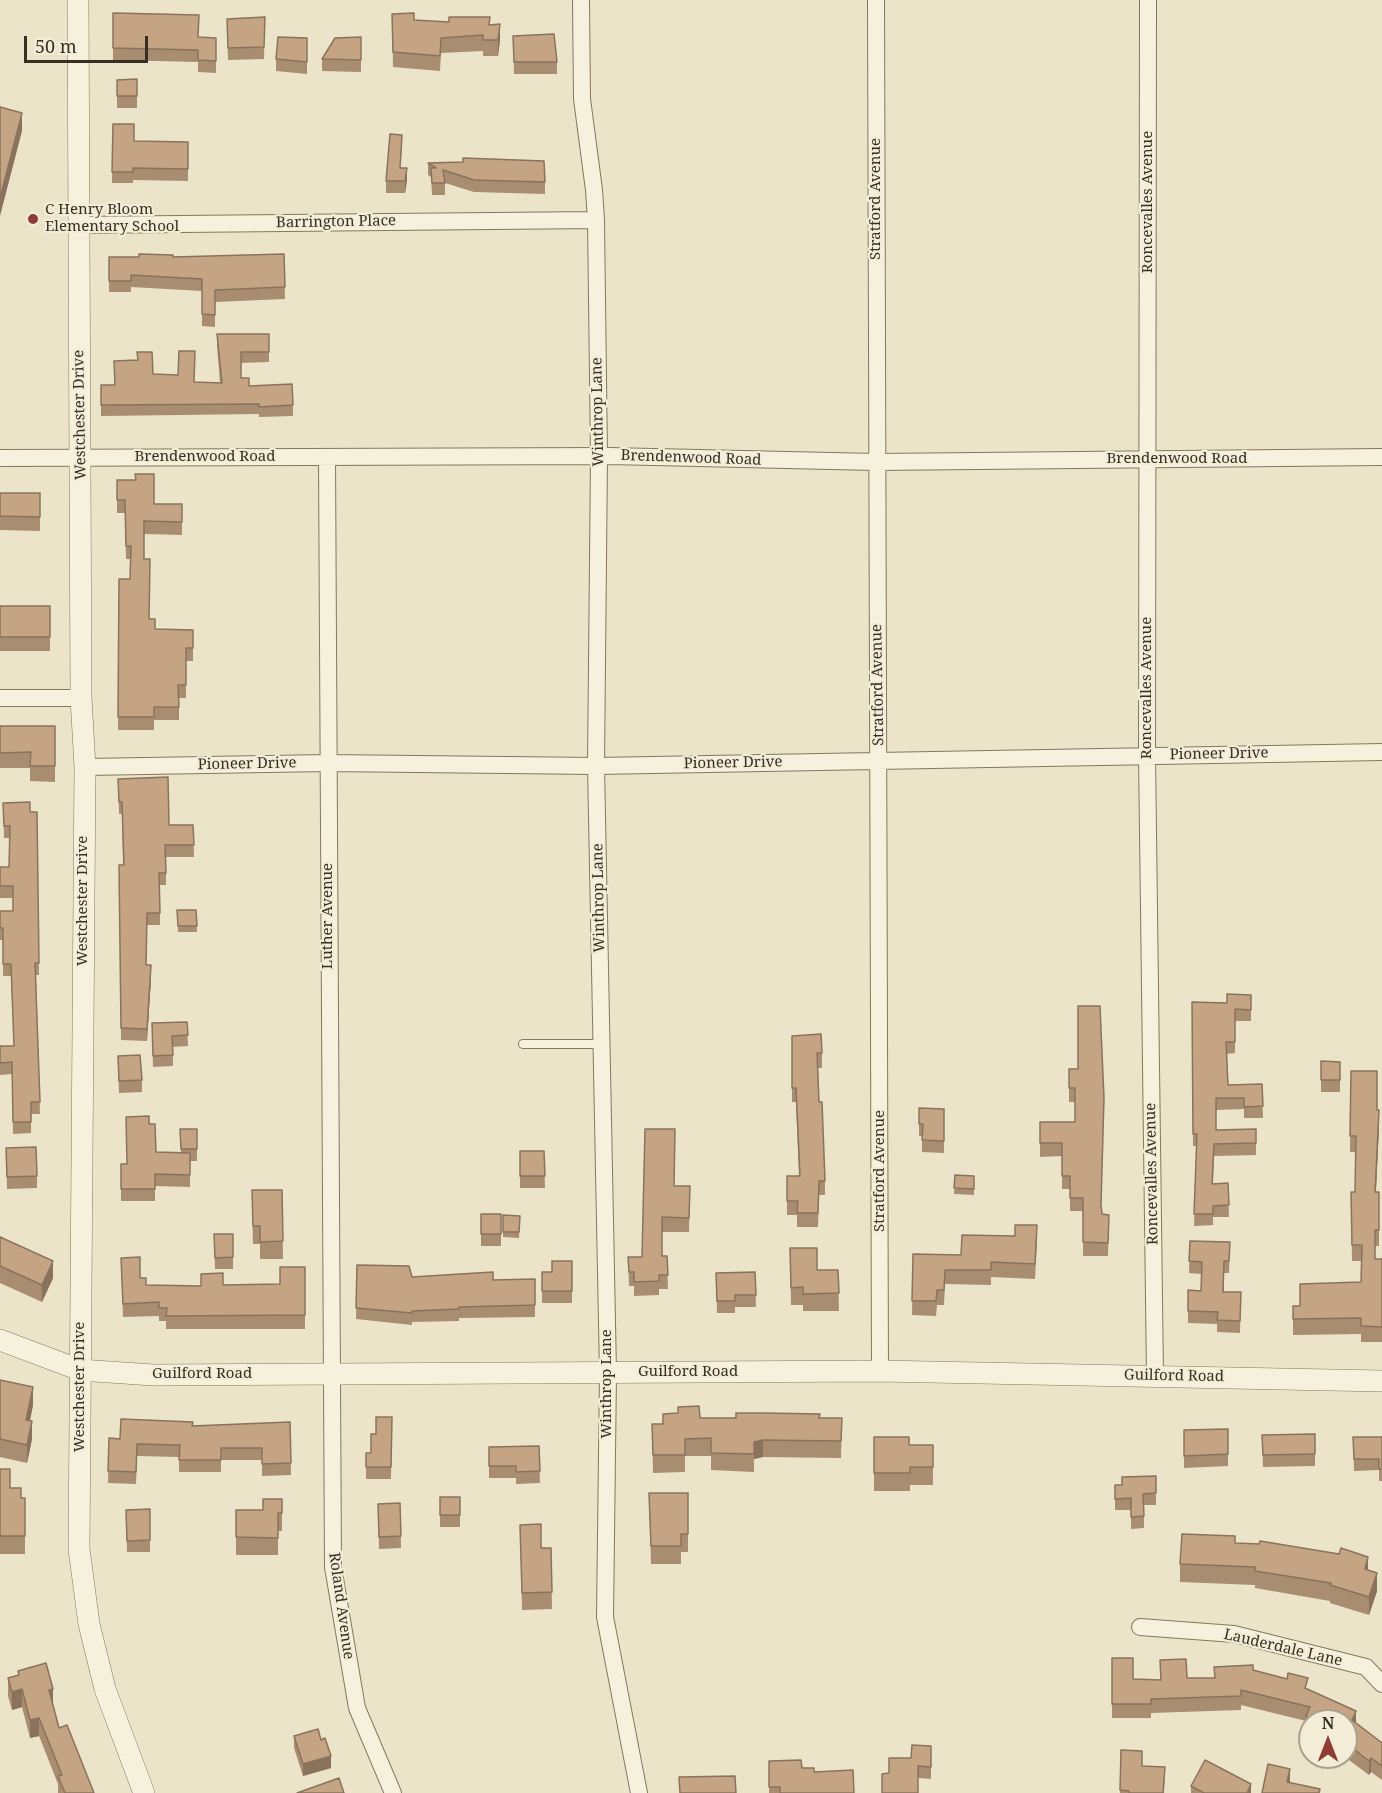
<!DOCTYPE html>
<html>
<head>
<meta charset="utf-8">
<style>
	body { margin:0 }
	#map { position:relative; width:1382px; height:1793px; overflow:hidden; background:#ebe4c9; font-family:"Noto Serif",serif }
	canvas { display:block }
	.north { position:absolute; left:1298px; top:1709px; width:60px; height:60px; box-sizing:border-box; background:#f3edd8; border:2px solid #a8a18f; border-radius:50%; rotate:0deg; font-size:16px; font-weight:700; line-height:24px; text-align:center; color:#382e21 }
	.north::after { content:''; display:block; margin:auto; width:21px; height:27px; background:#8f3c35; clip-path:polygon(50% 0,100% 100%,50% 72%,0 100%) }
	.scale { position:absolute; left:24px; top:36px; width:124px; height:27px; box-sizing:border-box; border:3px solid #382e21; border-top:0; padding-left:8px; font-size:18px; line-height:21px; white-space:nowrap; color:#382e21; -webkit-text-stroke:4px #f3edd8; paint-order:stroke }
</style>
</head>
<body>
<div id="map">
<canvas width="1382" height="1793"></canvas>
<div class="north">N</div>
<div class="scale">50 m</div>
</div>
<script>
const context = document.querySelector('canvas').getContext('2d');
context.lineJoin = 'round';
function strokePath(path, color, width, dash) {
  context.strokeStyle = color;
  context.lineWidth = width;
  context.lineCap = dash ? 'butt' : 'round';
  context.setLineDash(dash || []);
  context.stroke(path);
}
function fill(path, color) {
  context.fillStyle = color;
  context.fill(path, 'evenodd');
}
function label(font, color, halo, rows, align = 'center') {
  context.font = font + ' "Noto Serif",serif';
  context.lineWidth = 4.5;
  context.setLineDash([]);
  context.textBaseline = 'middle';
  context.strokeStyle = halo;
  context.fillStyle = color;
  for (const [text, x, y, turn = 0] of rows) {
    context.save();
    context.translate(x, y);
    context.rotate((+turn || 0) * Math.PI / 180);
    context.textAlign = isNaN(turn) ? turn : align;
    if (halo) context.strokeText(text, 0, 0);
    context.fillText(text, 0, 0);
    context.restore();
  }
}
const service = new Path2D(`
	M523,1044H602`);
const minor = new Path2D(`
	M581,0L582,99L594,190L596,220L599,456L596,766L608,1373L605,1617L639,1793
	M876,0L880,1371
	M1148,0L1147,755L1155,1375
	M77,225L596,220
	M327,457L333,1567L357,1708L393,1793
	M0,458L609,456L876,462L1382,457
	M0,698H81
	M85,767L327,763L596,766L1382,752
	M1140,1627L1234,1634L1366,1667L1382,1684`);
const tertiary = new Path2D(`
	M78,0L81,698L85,767L79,1549L89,1624L105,1689L144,1793
	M0,1340L80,1370L153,1375L880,1371L1382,1381`);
strokePath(service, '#86775f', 10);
strokePath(minor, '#86775f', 18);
strokePath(tertiary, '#86775f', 22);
strokePath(service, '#f6f1dc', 8);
strokePath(minor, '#f6f1dc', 16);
strokePath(tertiary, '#f6f1dc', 21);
fill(new Path2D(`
	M113,13L199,37L216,49V73L198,72V62L113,60Z
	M392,14L414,20L490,25L500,40L498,56H483V51L441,53L440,71L393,67Z
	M265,17L264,59L228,60L227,19Z
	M513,36L557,62V74H514Z
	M361,37V72L322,71V59Z
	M307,38V74L276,71V59Z
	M137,79V108H117V80Z
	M113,124L134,141L188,142V181L133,180V183H112Z
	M402,147L400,168L407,180L405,193H386V181Z
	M428,163L545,182V194L474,192L445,183V195H432L431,177L428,175Z
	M284,254L285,299L215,302V327L202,326V291L131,287V292H109V257H173Z
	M217,334H269V362L241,363V378L249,386L293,405V416L259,417V414L101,416V385H115L153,374L195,382L220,383L217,345Z
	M117,480L154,504H182V535L144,534V559L149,619L155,629L193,630V661H186V698H179V720H154V730H118L119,579H130V559H126L125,513H117Z
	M0,493H40V531L0,530Z
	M0,606H50V651H0Z
	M0,726H55V782L30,781V768H0Z
	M118,779L169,825H193L194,857H166V885H160V925H147L146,965L151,977L147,1041L121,1040L119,865H123L122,814H119Z
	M3,803L30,812H37L39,975H36L40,1114H31V1133L13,1134L12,1074L0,1075V1046H14L11,976H3V940H0V911H13V898H0V867H9V838H4Z
	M177,910H196L197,932H178Z
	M1251,995V1021H1235V1053L1227,1054L1228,1085L1262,1084L1263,1118H1244V1109L1216,1110V1130L1256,1129V1155L1214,1156L1213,1184L1228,1183L1229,1217H1213V1225L1194,1226L1197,1146H1193L1192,1002L1227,1003Z
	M187,1022L188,1046L173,1047V1066L153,1067L152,1023Z
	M792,1036L822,1053V1068H818L819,1102L825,1181V1195H819L818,1227H797V1215H787V1176H799L796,1102H792Z
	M118,1056L142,1080V1092L119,1093Z
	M1321,1061L1340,1062V1092H1321Z
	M1069,1069H1078L1102,1214L1109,1215L1108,1256H1083V1211H1070V1189H1062V1156L1040,1157V1122H1075V1102H1069Z
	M1351,1071L1377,1110L1379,1126L1376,1192H1379V1246H1375V1259H1382V1342H1361V1334L1293,1335V1306H1300L1361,1282L1362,1261H1352L1351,1192H1355V1152H1350Z
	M919,1108L944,1109V1153L922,1152V1136H919Z
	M149,1124L156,1152L181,1153L180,1129H197V1161H190V1187L155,1186V1201H121V1164H127Z
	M6,1148L37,1176V1188L7,1189Z
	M520,1151H544L545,1188H520Z
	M955,1175L974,1176V1195L954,1194Z
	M674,1186H690L689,1232H662V1256H667L668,1289H659V1295L634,1296V1286H629L628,1257H642Z
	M282,1190L283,1259H260V1244H253L252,1208Z
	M481,1214H501V1246H481Z
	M503,1215L520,1216L519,1238L503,1237Z
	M214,1234H233V1269H215Z
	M0,1237L53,1278L42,1302L0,1283Z
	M1037,1240L1035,1279L991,1277V1285L945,1284L944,1305H937L936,1316L912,1315L913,1254L961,1255Z
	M1190,1241L1230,1242L1229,1273H1224V1292H1241L1240,1333L1217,1332V1324L1188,1323V1290L1201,1291L1202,1274L1189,1273Z
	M790,1248L817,1270H838L839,1311H803V1305H791Z
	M121,1258L146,1285L201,1286L280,1284L305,1267V1329H166V1321H159V1316L123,1317Z
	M572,1261V1303H542V1272H552Z
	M357,1265L412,1277L493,1280L535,1279V1317L459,1318V1321L412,1322V1325L356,1319Z
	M755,1272L756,1307H735V1313H717L716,1273Z
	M0,1380L33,1405L30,1421L32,1439L27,1463L0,1457Z
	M392,1417L391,1479H366V1453H371L376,1434Z
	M700,1418H842L841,1458L763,1457L754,1459V1472L711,1470V1456H685V1472L653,1473L652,1424H663Z
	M290,1422L291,1475L262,1476V1460H221V1472H179V1457L137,1456L136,1484L108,1483L109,1438L120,1439L192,1426Z
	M1228,1429V1466L1184,1468V1430Z
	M1315,1434V1466L1263,1467L1262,1435Z
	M874,1437L909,1445H933V1485H910V1491H874Z
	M1353,1437H1382V1481H1379V1470L1354,1471Z
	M539,1446L540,1483L516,1484V1478H489V1447Z
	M0,1469L10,1488L21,1498H25V1554H0Z
	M1156,1476V1505H1144V1528L1131,1529V1510H1115V1485H1122Z
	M649,1493H688V1552H681V1564H651Z
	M440,1497H460V1527H440Z
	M282,1499V1531H278V1555H236V1510H263Z
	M400,1503L401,1548L379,1549L378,1504Z
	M150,1509V1552H127L126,1510Z
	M520,1525L541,1548H551L552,1609L522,1610Z
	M1235,1543L1368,1570L1377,1591L1369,1615L1330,1603V1601L1255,1588V1585L1180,1582V1564Z
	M1112,1658L1133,1679L1160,1680L1214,1678V1667L1253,1670L1308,1690L1356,1723L1382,1743V1780L1371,1772L1369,1775L1345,1757L1346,1721H1310V1742L1307,1741V1731L1306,1730V1721L1241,1705V1710L1151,1713V1718H1112Z
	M18,1671L53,1704L59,1728L94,1793H58V1784L39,1736L30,1738L22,1707L12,1710L8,1696V1678L18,1675Z
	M294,1736L321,1740L331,1768L303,1776L294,1748Z
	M931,1746V1779L918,1778L911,1758Z
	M1121,1750L1142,1766L1165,1767L1164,1793H1120Z
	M769,1761L802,1768L814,1772L854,1793H769Z
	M1191,1786L1251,1793H1191Z`), '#a98d71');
fill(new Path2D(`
	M500,24V40L498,56V40Z
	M22,113V131L0,216V198Z
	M407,168V180L405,193V181Z
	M151,965V977L147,1041V1029Z
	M1379,1110V1126L1375,1208V1192Z
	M53,1261V1278L42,1302V1285Z
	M33,1387V1405L26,1438V1420Z
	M32,1421V1439L27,1463V1445Z
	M763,1440V1457L754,1459V1442Z
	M1368,1557V1574L1365,1569Z
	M1377,1573V1591L1369,1615V1597Z
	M22,1689V1707L12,1710V1692Z
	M53,1689V1707L49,1690Z
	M1356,1711V1725L1352,1720Z
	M39,1718V1736L30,1738V1720Z
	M331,1756V1768L303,1776V1764Z
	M1371,1758V1772L1369,1775V1761Z
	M1290,1769V1787L1287,1782Z
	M1251,1784V1793H1247Z`), '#8a735c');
const building = new Path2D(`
	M113,13L199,15L198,37L216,38V61L198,60V50L113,48Z
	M414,13V20L449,22V17H490L489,25L500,24L498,40H483V35L441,38L440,56L393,52L392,14Z
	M265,17L264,47L228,48L227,19Z
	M554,34L557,62H514L513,36Z
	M278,37L307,38V62L276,59Z
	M361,37V60L322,59L335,38Z
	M137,79V96H117V80Z
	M0,107L22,113L0,198Z
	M113,124H134V141L188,142V169L133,168V172H112Z
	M390,134L402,135L400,168H407L405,181H386Z
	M463,158L544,161L545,182L474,180L443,170L445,183H432L431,168H436L428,163L463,162Z
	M139,254L173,255V257L284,254L285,287L215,290V315L202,314V279L131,275V281H109V257H139Z
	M217,334H269V352H241V378H249V386L292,384L293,405L259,407V404L101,405V385H115L114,361L138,360L137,352H152L153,374L178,375L179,351H195L194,382L222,383Z
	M135,474H154V504H182V522L144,521V559H150L149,619H155V629L193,630V648H186V685H178L179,707H154V717H118L119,579H130L131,546H126L125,500H117V480H136Z
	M0,493H40V517L0,516Z
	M0,606H50V637H0Z
	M0,726H55V766H30L31,752L0,753Z
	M168,777L169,825H193L194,845H165L166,873H159L160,913H147L146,965H151L147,1029L121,1028L119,865H124L122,802H119L118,779Z
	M30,802V812H37L39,963H35L40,1102H31V1122H13L12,1062L0,1063V1046H14L11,964H3V928H0V911H13V886H0V867H9L10,826H4L3,803Z
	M177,910H196L197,926H178Z
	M1227,994L1251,995V1010L1235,1009V1042H1226L1228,1085L1262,1084L1263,1106L1244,1107V1098H1216V1130L1256,1129V1143L1214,1144L1212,1184L1228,1183L1229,1205L1213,1206V1214H1194L1197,1134H1193L1192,1002L1227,1003Z
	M1078,1006H1100L1104,1098L1101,1204L1102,1214L1109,1215L1108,1243L1083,1242V1198H1070V1176H1062V1143H1040V1122H1075V1088H1069V1069H1078Z
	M187,1022L188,1035L172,1036L173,1055L153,1056L152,1023Z
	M821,1034L822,1053H817L819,1102H822L825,1181H819L818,1213H797L798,1201H787V1176H800L796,1088H792V1036Z
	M140,1055L142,1080L119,1081L118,1056Z
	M1321,1061L1340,1062V1080H1321Z
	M1351,1071H1377V1110H1379L1375,1192H1379V1230H1375V1259H1382V1327L1361,1326V1318L1293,1319V1306H1300V1284L1361,1282L1362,1245H1352L1351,1192H1355L1356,1136H1350Z
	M919,1108L944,1109V1141L922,1140L923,1124H919Z
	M149,1116V1124H155L156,1152L190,1153V1175L155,1174V1189H121V1164H127L126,1117Z
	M180,1129H197V1149H181Z
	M645,1129H675L674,1186H690L689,1218L662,1217V1256H667L668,1275H659V1281L634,1282V1272H629L628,1257H642Z
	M36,1147L37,1176L7,1177L6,1148Z
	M520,1151H544L545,1176H520Z
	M955,1175L974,1176V1189L954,1188Z
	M252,1190H282L283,1241L260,1242V1226H253Z
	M481,1214H501V1234H481Z
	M503,1215L520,1216L519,1232H503Z
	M1015,1225H1037L1035,1264L991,1262V1270H945L944,1290H937L936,1301H912L913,1254L961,1255L962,1235L1015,1236Z
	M214,1234H233V1257L215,1258Z
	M0,1237L53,1261L42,1285L0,1266Z
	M1190,1241L1230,1242L1229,1261H1224L1223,1292H1241L1240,1321L1217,1320L1218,1312L1188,1311V1290L1201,1291L1202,1262L1189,1261Z
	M790,1248H817V1270H838L839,1293L803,1294V1287L791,1288Z
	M140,1257V1278H146V1285L201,1286V1274L223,1273V1285L280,1284V1267H305V1315L166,1316L167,1308H159V1302L123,1304L121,1258Z
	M552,1261H572V1291H542V1272H552Z
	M357,1265L409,1266L412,1277L493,1272V1280L535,1279V1305L459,1307V1309L412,1311V1313L356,1308Z
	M755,1272L756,1295H735V1301H717L716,1273Z
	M0,1380L33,1387L26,1420L32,1421L27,1445L0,1439Z
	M699,1406L700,1418H736V1413H763L820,1414L819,1418H842L841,1441L763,1440L754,1442V1454L711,1453V1438L685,1439V1455H653L652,1424H663V1414L678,1413V1407Z
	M376,1417H392L391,1467H366V1453H371V1434H376Z
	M121,1419L193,1422L192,1426L290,1422L291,1463L262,1464V1448H221V1460H179L180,1445L137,1444L136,1472L108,1471L109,1438L120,1439Z
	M1228,1429V1454L1184,1456V1430Z
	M1315,1434V1454L1263,1455L1262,1435Z
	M874,1437H909V1445H933V1467H910V1473H874Z
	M1353,1437H1382V1469H1379V1459H1354Z
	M539,1446L540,1471L516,1472V1466H489V1447Z
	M0,1469H10V1488H21V1498H25V1536H0Z
	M1156,1476V1493L1143,1494L1144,1516L1131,1517V1498L1115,1499V1485H1122V1477Z
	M649,1493H688V1534H681V1546H651Z
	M440,1497H460V1515H440Z
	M263,1499H282V1513H278V1538L236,1537V1510H263Z
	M400,1503L401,1536L379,1537L378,1504Z
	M150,1509V1540L127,1541L126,1510Z
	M541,1524V1548H551L552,1592L522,1593L520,1525Z
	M1182,1534L1235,1536V1543L1259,1544L1260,1541L1339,1554L1341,1548L1368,1557L1365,1569L1377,1573L1369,1597L1330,1585L1331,1583L1255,1571V1567L1180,1564Z
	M1112,1658H1133V1679L1161,1680L1160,1660L1186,1659L1187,1678H1215L1214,1667L1253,1665V1670L1287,1679L1288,1673L1308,1678L1305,1688L1356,1711L1352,1720L1382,1743V1766L1371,1758L1369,1761L1346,1743V1721H1310L1311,1719L1306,1716L1310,1707L1241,1690V1696L1151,1699V1704H1112Z
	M46,1663L53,1689L49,1690L59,1728L67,1725L94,1793H65L58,1776L62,1775L39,1718L30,1720L22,1689L12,1692L8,1678L19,1675L18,1671Z
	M318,1729L321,1740L325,1738L331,1756L303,1764L294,1736Z
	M912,1745L931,1746V1767L918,1766V1793H882V1774L889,1773V1758H911Z
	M1121,1750L1142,1751V1766L1165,1767L1163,1793H1129V1791L1120,1790Z
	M801,1760L802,1768H814V1772L853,1770L854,1793H780V1787H769V1761Z
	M1205,1760L1251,1784L1247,1793H1204L1191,1786Z
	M1268,1764L1290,1769L1287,1782L1320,1789L1319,1793H1262Z
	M735,1776L736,1793H680L679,1777Z
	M339,1778L344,1793H297Z`);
fill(building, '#c5a483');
strokePath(building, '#8a735c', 1.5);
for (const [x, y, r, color] of [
	[33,219,6,"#8f3c35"]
]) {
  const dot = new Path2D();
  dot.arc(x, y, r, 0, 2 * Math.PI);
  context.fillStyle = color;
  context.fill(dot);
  strokePath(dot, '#f3edd8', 2);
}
label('15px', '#382e21', '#f3edd8', [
	["Stratford Avenue",876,199,-90],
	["Roncevalles Avenue",1148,202,-90],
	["Barrington Place",336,222,-1],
	["Winthrop Lane",598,412,-91],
	["Westchester Drive",80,415,-91],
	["Brendenwood Road",205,457],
	["Brendenwood Road",691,458,2],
	["Brendenwood Road",1177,459],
	["Stratford Avenue",878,685,-91],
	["Roncevalles Avenue",1147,688,-90],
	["Pioneer Drive",1219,754,-1],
	["Pioneer Drive",733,763,-1],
	["Pioneer Drive",247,764,-1],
	["Winthrop Lane",599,898,-91],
	["Westchester Drive",83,901,-90],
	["Luther Avenue",328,916,-90],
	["Stratford Avenue",880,1171,-90],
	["Roncevalles Avenue",1152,1174,-91],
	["Guilford Road",688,1372],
	["Guilford Road",202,1374],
	["Guilford Road",1174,1376,1],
	["Winthrop Lane",607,1384,-90],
	["Westchester Drive",80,1387,-90],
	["Roland Avenue",341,1606,82],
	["Lauderdale Lane",1283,1648,13]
]);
label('15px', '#382e21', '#f3edd8', [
	["C Henry Bloom",45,210],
	["Elementary School",45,227]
], 'left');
</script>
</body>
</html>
